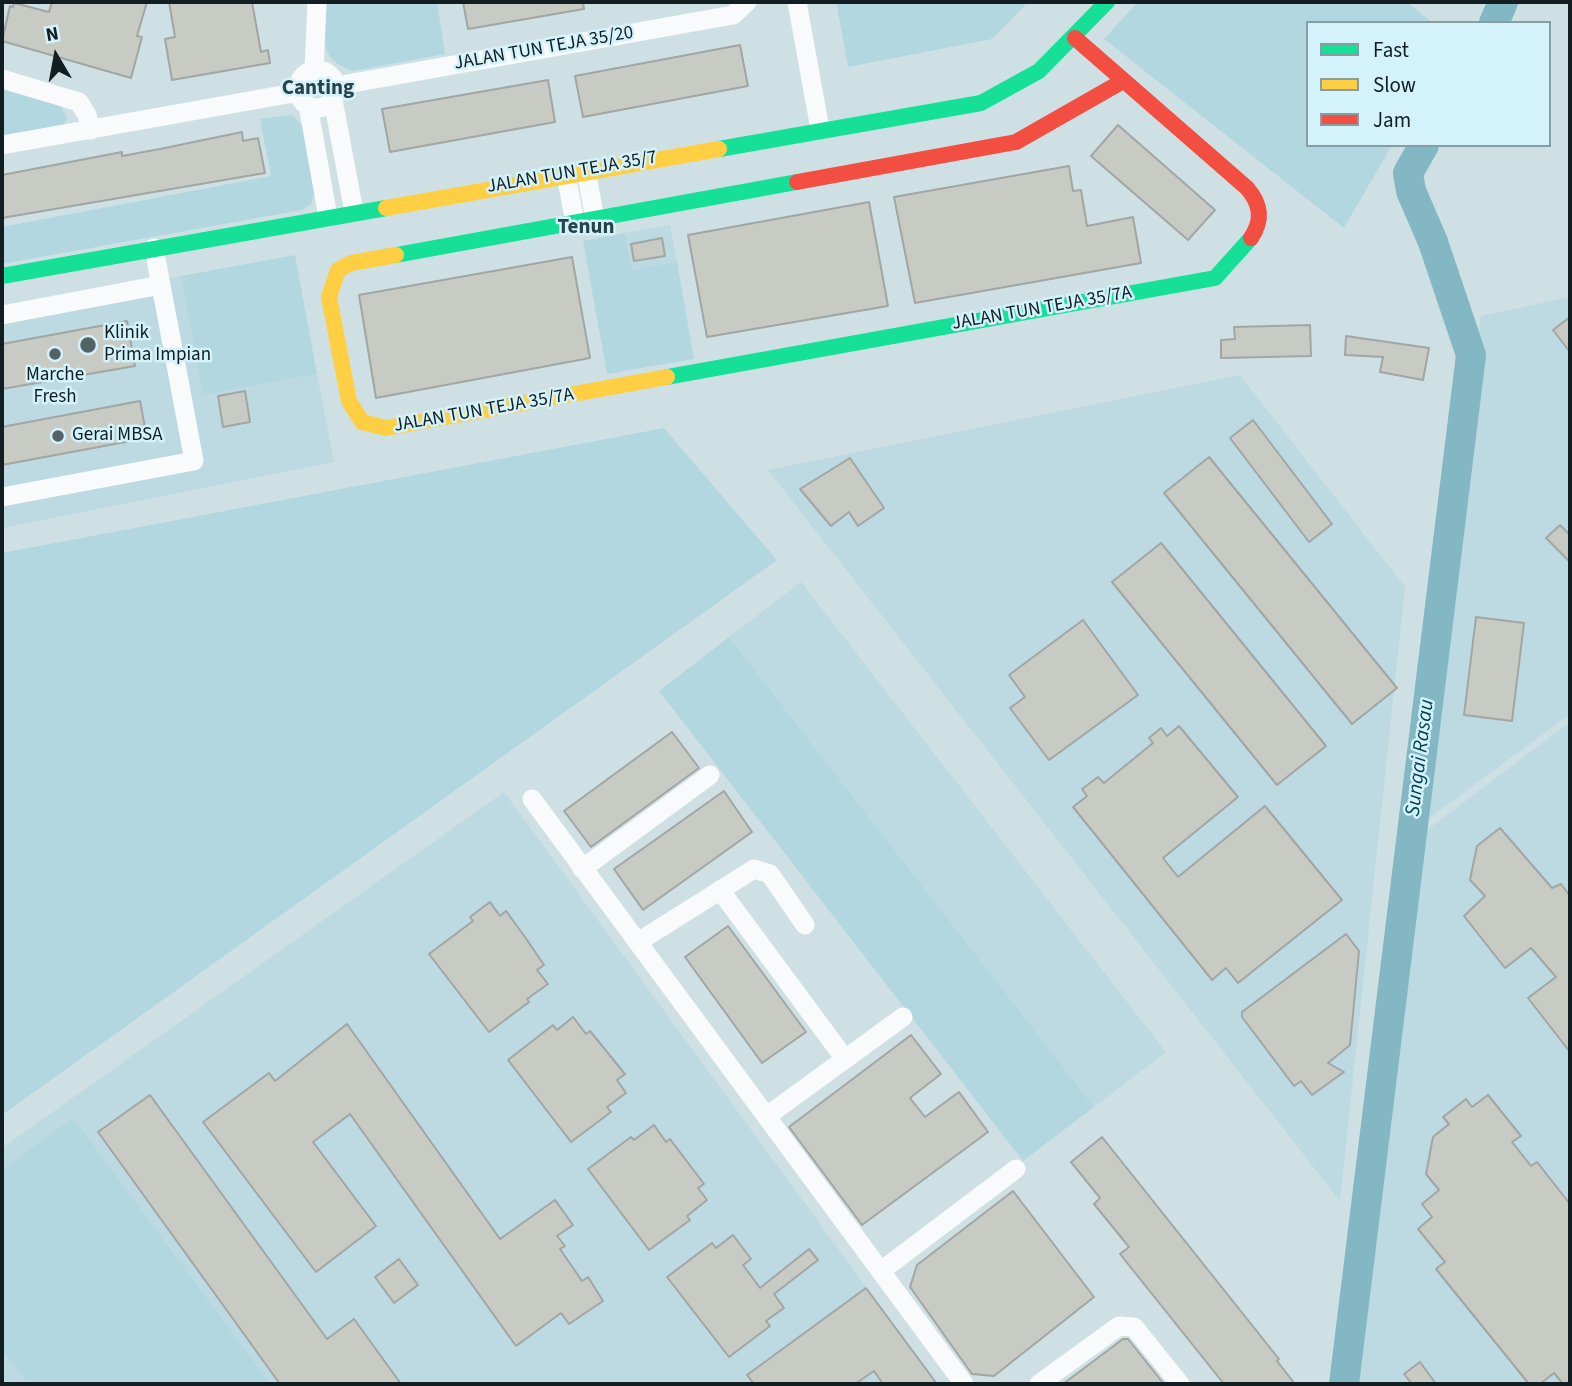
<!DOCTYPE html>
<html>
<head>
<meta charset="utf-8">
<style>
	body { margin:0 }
	#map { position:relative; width:1572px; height:1386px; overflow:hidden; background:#cfe0e5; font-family:"Source Sans 3",sans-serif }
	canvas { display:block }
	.frame { position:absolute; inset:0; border:4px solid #121e21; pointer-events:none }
	.legend { position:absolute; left:1306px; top:21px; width:245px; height:126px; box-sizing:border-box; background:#d3f2fb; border:2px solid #869da4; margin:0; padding:9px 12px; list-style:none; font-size:21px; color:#121e21 }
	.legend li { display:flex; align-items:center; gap:14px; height:35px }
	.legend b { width:35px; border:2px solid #869da4 }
	.north { position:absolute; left:21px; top:21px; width:70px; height:70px; -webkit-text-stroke:5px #d3f2fb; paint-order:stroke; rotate:350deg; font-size:19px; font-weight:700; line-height:28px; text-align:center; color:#121e21 }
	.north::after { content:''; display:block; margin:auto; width:24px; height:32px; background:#121e21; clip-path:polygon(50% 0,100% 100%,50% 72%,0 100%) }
</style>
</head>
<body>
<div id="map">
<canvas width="1572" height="1386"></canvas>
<div class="frame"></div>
<ul class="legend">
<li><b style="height:9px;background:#16e098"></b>Fast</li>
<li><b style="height:9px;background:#ffcf43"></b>Slow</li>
<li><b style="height:9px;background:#f24e42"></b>Jam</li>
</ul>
<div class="north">N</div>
</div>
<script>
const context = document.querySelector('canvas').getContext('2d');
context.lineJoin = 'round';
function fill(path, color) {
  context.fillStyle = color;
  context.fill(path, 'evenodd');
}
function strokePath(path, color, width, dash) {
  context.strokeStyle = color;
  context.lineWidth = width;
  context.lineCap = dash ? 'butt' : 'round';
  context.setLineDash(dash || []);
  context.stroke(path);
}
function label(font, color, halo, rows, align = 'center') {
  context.font = font + ' "Source Sans 3",sans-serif';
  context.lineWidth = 5;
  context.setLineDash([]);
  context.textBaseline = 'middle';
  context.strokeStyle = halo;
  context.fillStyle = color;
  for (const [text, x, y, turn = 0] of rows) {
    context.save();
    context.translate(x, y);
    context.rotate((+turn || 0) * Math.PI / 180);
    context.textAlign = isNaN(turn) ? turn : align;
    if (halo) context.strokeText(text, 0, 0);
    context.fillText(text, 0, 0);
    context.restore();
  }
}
fill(new Path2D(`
	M670,225L677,262L632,271L625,233Z
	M181,276L203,395L317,374L334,462L2,528V308Z
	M1570,297V714L1416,828L1481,316Z
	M1240,375L1405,587L1340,1201L768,470Z
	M801,582L1166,1052L1094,1107L729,637Z
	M1570,722V1384H1358L1426,831Z
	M504,792L937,1384H2V1148Z`), '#bdd9e2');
fill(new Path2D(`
	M327,2H437L445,54L353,71C315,58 326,36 327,2Z
	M836,2H1028L992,39L848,67Z
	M1138,2H1407L1433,23H1308V145H1392L1344,228L1104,39Z
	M2,86L60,103L67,119L63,125L2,136Z
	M292,115L303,126L315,192L311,204L302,210L2,264V227L271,176L260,119Z
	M625,233L632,270L677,262L694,359L607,374L583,241Z
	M295,255L317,374L203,395L181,276Z
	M664,428L777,560L2,1115V553Z
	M729,637L1094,1107L1023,1161L659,691Z
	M73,1118L270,1384H28L2,1349V1170Z`), '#b2d7e0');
strokePath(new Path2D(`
	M1494,23L1503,2
	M1344,1384L1471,355L1433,242L1411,191L1408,173L1424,145`), '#83b7c4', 30);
const building = new Path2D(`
	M52,2H147L137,36L142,37L131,78L2,41L10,6L13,7L14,3L49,12Z
	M169,2H252L261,52L268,50L270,63L172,80L165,39L175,37Z
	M463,2H583L584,9L468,29Z
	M740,45L748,86L583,117L575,76Z
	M548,80L555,122L390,152L382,109Z
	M1118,125L1215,210L1188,240L1091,156Z
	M242,132L243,141L258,138L265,173L2,218V175L122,152V156L160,149Z
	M1069,166L1073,191L1081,190L1087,226L1133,217L1141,263L915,303L894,197Z
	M869,202L888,306L707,337L688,235Z
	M662,238L665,256L634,261L631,244Z
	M572,257L590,358L376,398L359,295Z
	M1570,317V352L1553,330Z
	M127,321L135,366L2,389V344Z
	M1310,325L1311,356L1221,358V340L1235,339L1234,327Z
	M1346,336L1429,348L1423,380L1380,372L1383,357L1345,355Z
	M245,391L250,422L223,427L218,396Z
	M140,401L147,438L2,465V427Z
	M1253,420L1332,524L1309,542L1230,438Z
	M1209,457L1397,688L1352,724L1164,493Z
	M850,458L884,508L858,526L849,512L831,526L800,489Z
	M1560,525L1570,535V562L1546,538Z
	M1161,543L1326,746L1277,785L1112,582Z
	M1476,617L1524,623L1512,721L1464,715Z
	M1083,620L1138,695L1049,760L1010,708L1025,697L1009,675Z
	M1179,726L1238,797L1163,858L1178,877L1265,806L1342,900L1238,983L1226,968L1212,980L1073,807L1087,796L1082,789L1098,777L1104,783L1153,743L1149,738L1161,728L1167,736Z
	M672,732L699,768L591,847L564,811Z
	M724,791L752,832L643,910L614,869Z
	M1500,828L1552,888L1561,884L1570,896V1052L1528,998L1556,977L1531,948L1505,968L1464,916L1485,896L1470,880L1477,846Z
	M490,902L500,916L506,911L525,937L544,965L537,970L548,984L527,999L529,1002L489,1032L429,954L473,921L470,917Z
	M728,926L806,1032L762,1063L685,957Z
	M1346,934L1359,951L1350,1045L1328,1063L1344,1072L1312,1095L1301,1081L1294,1086L1242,1017V1012Z
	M573,1017L586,1034L590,1031L625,1074L617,1080L626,1093L607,1107L611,1112L571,1142L508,1060L553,1025L557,1030Z
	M347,1024L500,1239L555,1200L573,1225L557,1236L565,1246L560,1249L582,1281L588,1277L603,1301L569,1324L561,1313L516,1346L350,1114L313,1142L376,1226L316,1272L203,1122L269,1073L275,1081Z
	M911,1035L941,1074L910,1098L925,1117L959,1092L988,1132L862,1225L789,1127Z
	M150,1095L327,1339L354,1319L401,1384H280L98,1132Z
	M1488,1095L1521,1136L1512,1142L1531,1166L1537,1162L1570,1204V1384H1563L1554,1373L1540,1384H1529L1436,1269L1445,1262L1418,1229L1432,1217L1422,1204L1439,1190L1426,1174L1433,1137L1449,1124L1443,1117L1466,1099L1472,1107Z
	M654,1125L666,1142L670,1139L704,1184L698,1188L707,1200L687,1216L690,1220L649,1250L588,1169L631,1137L634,1140Z
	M1102,1137L1279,1359L1277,1361L1295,1384H1224L1120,1254L1129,1247L1094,1204L1100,1198L1071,1162Z
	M1013,1191L1094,1297L994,1376L972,1374L910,1287L917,1265Z
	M733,1235L751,1259L743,1265L760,1288L809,1249L818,1260L774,1294L784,1308L766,1321L770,1326L729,1357L667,1277L712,1243L716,1248Z
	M399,1259L418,1285L394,1303L375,1277Z
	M866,1288L937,1384H883L874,1371L855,1384H754L747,1375Z
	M1123,1339H1128L1164,1384H1063Z
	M1420,1362L1436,1384H1412L1404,1374Z`);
fill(building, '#c8cbc3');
strokePath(building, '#a1a6a5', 2);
strokePath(new Path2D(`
	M797,2L820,129
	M298 89a19 19 0 1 1 38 0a19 19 0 1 1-38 0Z
	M314,71L317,2
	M2,79L79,102L87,115L91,130
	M336,86L733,15L747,2
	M333,100L354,212
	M308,105L328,217
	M2,145L299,92
	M586,171L595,219
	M566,175L575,223
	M2,315L161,285
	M2,497L194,461L154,248
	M532,799L964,1384
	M582,869L710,775
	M720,890L845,1059
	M638,942L754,869L770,874L805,925
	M767,1116L903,1017
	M881,1271L1016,1169
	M1039,1384L1119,1326L1134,1327L1180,1384`), '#f8fafb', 19);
strokePath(new Path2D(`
	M719,149L981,103L1039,71L1107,2
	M396,255L797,182
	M2,276L386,208
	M667,377L1215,278L1251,238`), '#16e098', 16);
strokePath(new Path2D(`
	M386,208L719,149
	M396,255L351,263L338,270L329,297L349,401L362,422L386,428L667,377`), '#ffcf43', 16);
strokePath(new Path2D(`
	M1075,38L1247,188C1261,204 1263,220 1251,238
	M797,182L1016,142L1123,81`), '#f24e42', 16);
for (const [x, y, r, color] of [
	[88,345,9,"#546266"],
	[55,354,7,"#546266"],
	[58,436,7,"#546266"]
]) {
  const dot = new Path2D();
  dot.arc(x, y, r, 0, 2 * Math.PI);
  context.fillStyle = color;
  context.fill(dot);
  strokePath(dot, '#d3f2fb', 2.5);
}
label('19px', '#121e21', '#d3f2fb', [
	["JALAN TUN TEJA 35/20",544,49,-10],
	["JALAN TUN TEJA 35/7",572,173,-10],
	["JALAN TUN TEJA 35/7A",1042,309,-10],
	["JALAN TUN TEJA 35/7A",484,411,-10]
]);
label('19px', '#121e21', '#d3f2fb', [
	["Klinik",104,334],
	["Prima Impian",104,356],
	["Marche",55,376,"center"],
	["Fresh",55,398,"center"],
	["Gerai MBSA",72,436]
], 'left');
label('bold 21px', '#274248', '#d3f2fb', [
	["Canting",318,89],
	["Tenun",586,228]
]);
label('italic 21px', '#003f4c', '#d3f2fb', [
	["Sungai Rasau",1421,758,-83]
]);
</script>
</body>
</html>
